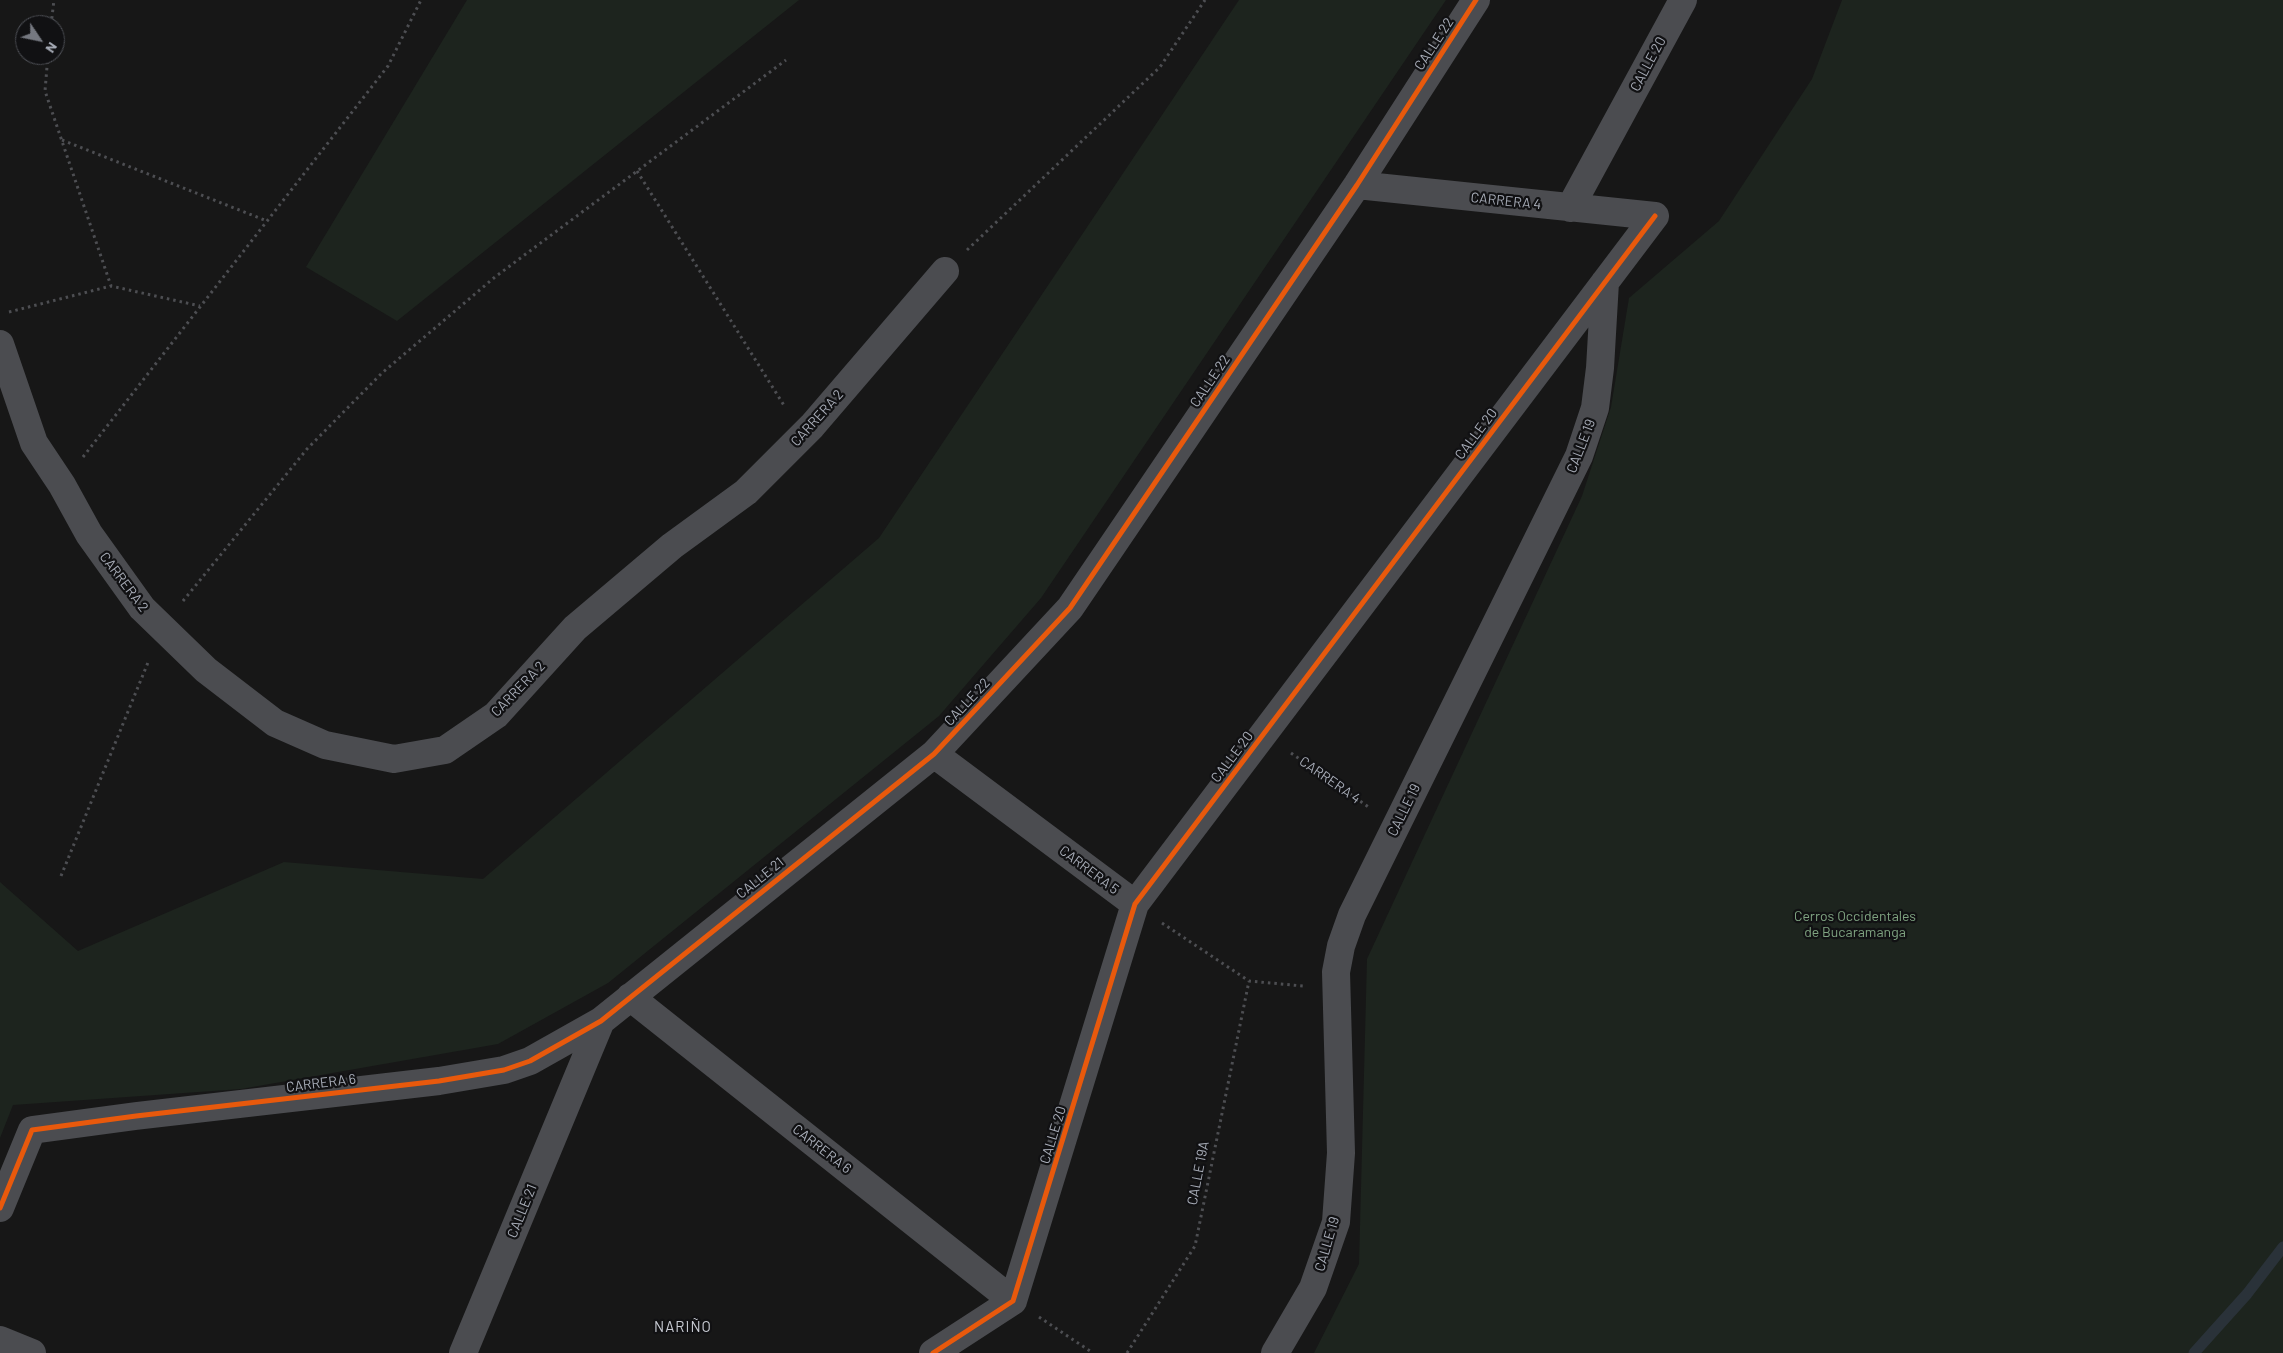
<!DOCTYPE html>
<html>
<head>
<meta charset="utf-8">
<style>
	body { margin:0 }
	#map { position:relative; width:2283px; height:1353px; overflow:hidden; background:#171717; font-family:Barlow,sans-serif }
	canvas { display:block }
	.north { position:absolute; left:15px; top:15px; width:50px; height:50px; box-sizing:border-box; background:#111113; border:1px solid #4d4f55; border-radius:50%; rotate:124deg; font-size:14px; font-weight:700; line-height:20px; text-align:center; color:#a8adb8 }
	.north::after { content:''; display:block; margin:auto; width:18px; height:22px; background:#757880; clip-path:polygon(50% 0,100% 100%,50% 72%,0 100%) }
</style>
</head>
<body>
<div id="map">
<canvas width="2283" height="1353"></canvas>
<div class="north">N</div>
</div>
<script>
const context = document.querySelector('canvas').getContext('2d');
context.lineJoin = 'round';
function fill(path, color) {
  context.fillStyle = color;
  context.fill(path, 'evenodd');
}
function strokePath(path, color, width, dash) {
  context.strokeStyle = color;
  context.lineWidth = width;
  context.lineCap = dash ? 'butt' : 'round';
  context.setLineDash(dash || []);
  context.stroke(path);
}
function label(font, color, halo, rows, align = 'center') {
  context.font = font + ' Barlow,sans-serif';
  context.lineWidth = 4.5;
  context.setLineDash([]);
  context.textBaseline = 'middle';
  context.strokeStyle = halo;
  context.fillStyle = color;
  for (const [text, x, y, turn = 0] of rows) {
    context.save();
    context.translate(x, y);
    context.rotate((+turn || 0) * Math.PI / 180);
    context.textAlign = isNaN(turn) ? turn : align;
    if (halo) context.strokeText(text, 0, 0);
    context.fillText(text, 0, 0);
    context.restore();
  }
}
fill(new Path2D(`
	M467,0H799L397,321L306,267Z
	M1239,0H1446L1041,598L939,716L608,983L498,1044L241,1089L13,1105L0,1138V882L78,951L284,862L483,879L879,538Z
	M1842,0H2283V1353H1314L1359,1264L1367,959L1582,496L1611,407L1629,298L1719,221L1812,79Z`), '#1d241e');
strokePath(new Path2D(`
	M2194,1353L2247,1294L2283,1247`), '#2a3239', 11);
strokePath(new Path2D(`
	M51,25L54,0
	M48,55L45,91L111,286
	M62,140L267,221
	M637,171L785,407
	M967,250L1160,67L1205,0
	M9,312L111,286L200,306
	M83,457L388,66L421,0
	M183,601L307,449L382,373L495,277L786,60
	M1291,753L1370,808
	M61,876L149,660
	M1162,923L1249,981L1303,986
	M1039,1317L1093,1353
	M1127,1353L1195,1246L1249,981`), '#4d4e52', 3, [2.5, 4]);
strokePath(new Path2D(`
	M1357,185L1655,216
	M1570,208L1683,0
	M0,344L34,443L62,485L89,534L142,608L206,670L275,723L325,745L394,759L445,750L496,715L575,628L672,546L746,492L812,426L945,271
	M934,754L1135,904
	M630,997L1013,1301
	M0,1208L32,1130L136,1116L439,1081L504,1070L530,1061L601,1021L934,754L1070,608L1357,185L1476,0
	M0,1340L32,1353
	M463,1353L601,1021
	M933,1353L1013,1301L1135,904L1655,216
	M1275,1353L1313,1288L1336,1222L1341,1153L1336,972L1341,946L1352,915L1579,456L1595,408L1600,368L1605,282`), '#4b4c50', 28);
strokePath(new Path2D(`
	M0,1208L32,1130L136,1116L439,1081L504,1070L530,1061L601,1021L934,754L1070,608L1357,185L1476,0
	M933,1353L1013,1301L1135,904L1655,216`), '#e8590c', 5);
label('14px', '#a8adb8', '#111113', [
	["CALLE 22",1434,44,-57],
	["CALLE 20",1648,64,-62],
	["CARRERA 4",1506,201,6],
	["CALLE 22",1210,381,-56],
	["CARRERA 2",817,418,-48],
	["CALLE 20",1476,434,-53],
	["CALLE 19",1581,446,-69],
	["CARRERA 2",124,582,53],
	["CARRERA 2",518,689,-46],
	["CALLE 22",967,702,-47],
	["CALLE 20",1232,757,-53],
	["CARRERA 4",1330,780,35],
	["CALLE 19",1404,810,-64],
	["CARRERA 5",1089,870,37],
	["CALLE 21",760,878,-39],
	["CARRERA 6",321,1083,-7],
	["CALLE 20",1053,1135,-73],
	["CARRERA 6",822,1149,38],
	["CALLE 19A",1198,1173,-79],
	["CALLE 21",522,1211,-68],
	["CALLE 19",1327,1244,-74]
]);
label('14px', '#7fa381', '#111113', [
	["Cerros Occidentales",1855,916],
	["de Bucaramanga",1855,932]
]);
context.letterSpacing = '1px';
label('15px', '#c9ccd4', '#111113', [
	["NARIÑO",683,1327]
]);
context.letterSpacing = '0px';
</script>
</body>
</html>
